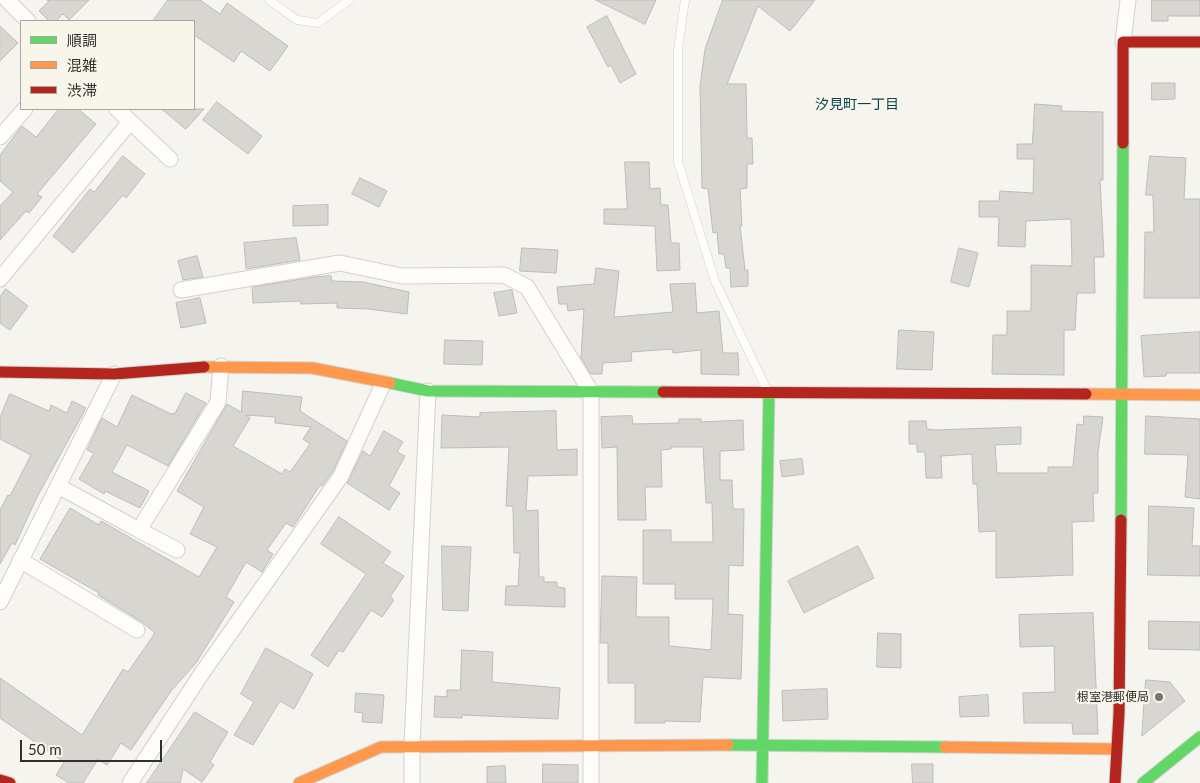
<!DOCTYPE html>
<html>
<head>
<meta charset="utf-8">
<style>
	body { margin:0 }
	#map { position:relative; width:1200px; height:783px; overflow:hidden; background:#f5f4ee; font-family:Lato,"Noto Sans JP",sans-serif }
	canvas { display:block }
	.legend { position:absolute; left:20px; top:20px; width:175px; height:90px; box-sizing:border-box; background:#f8f5eb; border:1px solid #a8a69f; margin:0; padding:6px 9px; list-style:none; font-size:15px; color:#31302c }
	.legend li { display:flex; align-items:center; gap:10px; height:25px }
	.legend b { width:25px; border:1px solid #a8a69f }
	.scale { position:absolute; left:20px; top:740px; width:142px; height:22px; box-sizing:border-box; border:2px solid #31302c; border-top:0; padding-left:6px; font-size:15px; line-height:18px; white-space:nowrap; color:#31302c; -webkit-text-stroke:4px #f8f5eb; paint-order:stroke }
</style>
</head>
<body>
<div id="map">
<canvas width="1200" height="783"></canvas>
<ul class="legend">
<li><b style="height:6px;background:#63d668"></b>順調</li>
<li><b style="height:6px;background:#ff974d"></b>混雑</li>
<li><b style="height:6px;background:#b3261e"></b>渋滞</li>
</ul>
<div class="scale">50 m</div>
</div>
<script>
const context = document.querySelector('canvas').getContext('2d');
context.lineJoin = 'round';
function fill(path, color) {
  context.fillStyle = color;
  context.fill(path, 'evenodd');
}
function strokePath(path, color, width, dash) {
  context.strokeStyle = color;
  context.lineWidth = width;
  context.lineCap = dash ? 'butt' : 'round';
  context.setLineDash(dash || []);
  context.stroke(path);
}
function label(font, color, halo, rows, align = 'center') {
  context.font = font + ' Lato,"Noto Sans JP",sans-serif';
  context.lineWidth = 4.5;
  context.setLineDash([]);
  context.textBaseline = 'middle';
  context.strokeStyle = halo;
  context.fillStyle = color;
  for (const [text, x, y, turn = 0] of rows) {
    context.save();
    context.translate(x, y);
    context.rotate((+turn || 0) * Math.PI / 180);
    context.textAlign = isNaN(turn) ? turn : align;
    if (halo) context.strokeText(text, 0, 0);
    context.fillText(text, 0, 0);
    context.restore();
  }
}
const building = new Path2D(`
	M47,0H89L69,20L63,14L56,21H49L39,11L49,1Z
	M168,0H200L220,14L227,3L288,46L270,71L241,51L234,62L194,35V21H153Z
	M596,0H656L645,24Z
	M723,0H815L790,31L758,6L727,84H746L747,138H752L753,164H747V188L740,189L742,226H740L745,270H748V286L731,287L730,268H726L724,254H719L717,232L713,233L708,189L702,188L700,86L705,49Z
	M1152,0H1200V16H1168V21H1152Z
	M607,16L636,74L620,83L611,65L608,67L587,27Z
	M0,26L18,43L0,61Z
	M1152,83H1175V99L1152,100Z
	M217,102L262,136L248,154L203,120Z
	M1035,104L1062,106L1061,111L1103,112V180H1100L1104,257H1094L1095,293H1077L1075,330H1064V375L992,374L993,335H1007V311H1031V265L1072,266L1071,219L1026,221L1025,247L998,246L999,217H979V201H999L1000,191L1033,193L1034,159H1017V144H1032Z
	M59,109H78L96,124L37,194L42,197L29,213L26,211L0,240V206L13,192L0,181V155L22,126L36,137Z
	M162,109H204L186,129Z
	M123,156L145,174L126,198L123,195L73,253L53,236L90,189L94,192Z
	M1150,156L1186,158L1184,199H1200V298H1144L1145,232H1154L1153,195H1146Z
	M625,162H649L650,189L660,188L661,205H668L671,243H679L680,270L657,271L655,226L604,224V209H627Z
	M360,178L387,191L379,207L352,194Z
	M328,205V225L293,226V206Z
	M296,238L300,260L246,269L244,243Z
	M522,248L558,250L556,273L520,271Z
	M959,248L978,253L969,287L951,282Z
	M197,256L203,277L183,280L178,261Z
	M596,268L619,271L614,317L673,312L670,284L695,283L697,313L719,311L723,353H738L739,375L701,374V350L673,353L672,349L631,352L632,361L603,363L602,374H591L581,358L584,309L568,311L567,304H559L557,287L594,284Z
	M331,276L332,281L363,282L409,292L407,314L369,309L337,308V303L301,304L300,301L253,303L252,287L315,277Z
	M6,289L28,306L10,330L0,323V297Z
	M512,290L517,313L499,316L494,293Z
	M200,298L206,323L181,328L176,303Z
	M899,330L934,332L932,370L897,369Z
	M1200,332V373H1166V376L1144,377L1141,336Z
	M445,340L483,341L482,365L444,364Z
	M243,391L302,397L300,411L347,441L333,471L322,486L320,485L293,527L286,523L267,550L273,554L262,572L246,562L226,597L234,602L196,663L171,691L131,750L121,743L107,765L98,759L83,783H69L56,775L64,762L0,718V678L82,735L123,669L128,672L155,633L142,622L98,595L99,593L40,559L70,508L99,525L101,521L199,577L217,547L190,534L204,507L177,491L227,404L241,412ZM246,415L275,417V423L311,427L303,439L310,444L290,472L285,469L282,474L233,446L250,418Z
	M186,393L206,403L168,466L127,445L112,472L149,491L140,508L105,491L104,494L79,479L94,453L87,450L102,418L117,427L132,395L171,414L175,413Z
	M10,394L49,411L51,405L67,413L72,401L86,408L37,497L15,545L12,543L0,564V510L8,495L10,496L31,455L0,439V418Z
	M556,411L557,450L577,449V475L528,476L526,511L538,510L539,577H544V582H557V587L565,588V607L505,605L506,586H518L520,553H514L513,506H506L509,447L441,448L442,415L480,417V413Z
	M632,416L633,424L679,423V419H701V422L743,420L744,450L720,451V480H732L733,509H744L743,566L729,565L728,614L743,615L741,679L703,677L700,722L665,721V723H635V683H608V643H600L602,576L637,577L636,617H669V646L711,650L713,599H675V584H643V530H671V542H713L712,503H706L703,447H671V449L661,450L662,487H645L646,520H618L617,447L602,448L601,417Z
	M1084,416L1103,417L1098,452V493H1093L1094,521L1072,522L1073,575L996,578V531L979,532L977,484H973L972,454L941,456L942,478H926L925,452H917V444H909V421H926L927,429L934,430L1021,427V444L995,445L997,473H1048V467H1073L1077,424L1083,425Z
	M1146,416L1200,419V499L1185,497L1188,455L1145,454Z
	M384,431L403,442L397,452L405,456L389,486L400,493L389,510L347,483L363,451L370,456Z
	M802,459L804,474L782,477L780,461Z
	M1149,506L1194,508L1192,546H1200V576L1148,575Z
	M339,517L391,552L383,563L404,576L390,597L394,600L382,617L371,610L343,652L339,650L328,667L311,655L366,574L321,544Z
	M442,546L471,547L468,611L443,610Z
	M858,546L874,578L804,613L788,581Z
	M1093,613L1098,734H1073L1072,723H1024L1023,693L1055,692L1054,646L1020,647L1019,615Z
	M1149,621L1200,622V650L1149,649Z
	M878,633L901,634V668L877,667Z
	M266,648L313,674L294,709L280,701L253,745L234,735L254,702L241,694Z
	M462,650L493,652L492,682L560,688L558,719L462,715V718L434,717L435,696L447,697V690H460Z
	M1146,680L1170,682L1185,701L1142,736Z
	M827,689L828,719L783,721L782,691Z
	M356,693L384,695L382,723L362,722L363,713L355,712Z
	M988,695L989,716L960,717L959,697Z
	M195,712L228,732L210,762L214,765L202,782L183,769L180,783H147Z
	M543,764L578,765V783H543Z
	M912,764H933V783H913Z
	M505,766L506,783H487V767Z`);
fill(building, '#d7d6d1');
strokePath(building, '#bdbcb8', 1);
const lane = new Path2D(`
	M269,0L297,20L318,23L349,0
	M685,0L678,50V162L715,281L767,390`);
const street = new Path2D(`
	M7,0L28,21
	M1123,42L1128,0
	M117,109L170,159
	M0,137L25,109
	M0,279L130,122
	M181,290L340,263L402,276L504,275L527,287L591,392V783
	M58,486L139,530L218,402L221,366
	M139,530L177,550
	M20,560L137,630
	M0,602L114,374
	M130,783L202,673L341,476L383,384
	M412,783V745L428,391`);
const fast = new Path2D(`
	M390,383L428,391L663,392
	M1121,520L1123,143
	M728,745L945,747
	M762,783L769,393
	M1143,783L1200,737`);
const slow = new Path2D(`
	M204,367L312,368L390,383
	M1086,394L1200,395
	M945,747L1116,749
	M299,783L381,747L728,745`);
const jam = new Path2D(`
	M1123,143V42H1200
	M0,372L114,374L204,367
	M663,392L1086,394
	M0,780L10,783
	M1115,783L1119,713L1121,520`);
strokePath(lane, '#d2d1cc', 9);
strokePath(street, '#d2d1cc', 17);
strokePath(fast, '#d2d1cc', 13);
strokePath(slow, '#d2d1cc', 13);
strokePath(jam, '#d2d1cc', 13);
strokePath(lane, '#fefdfc', 8);
strokePath(street, '#fefdfc', 15);
strokePath(fast, '#63d668', 11);
strokePath(slow, '#ff974d', 11);
strokePath(jam, '#b3261e', 11);
for (const [x, y, r, color] of [
	[1159,697,5,"#767570"]
]) {
  const dot = new Path2D();
  dot.arc(x, y, r, 0, 2 * Math.PI);
  context.fillStyle = color;
  context.fill(dot);
  strokePath(dot, '#f8f5eb', 2);
}
label('12px', '#31302c', '#f8f5eb', [
	["根室港郵便局",1149,697]
], 'right');
label('14px', '#074550', '#f8f5eb', [
	["汐見町一丁目",857,104]
]);
</script>
</body>
</html>
